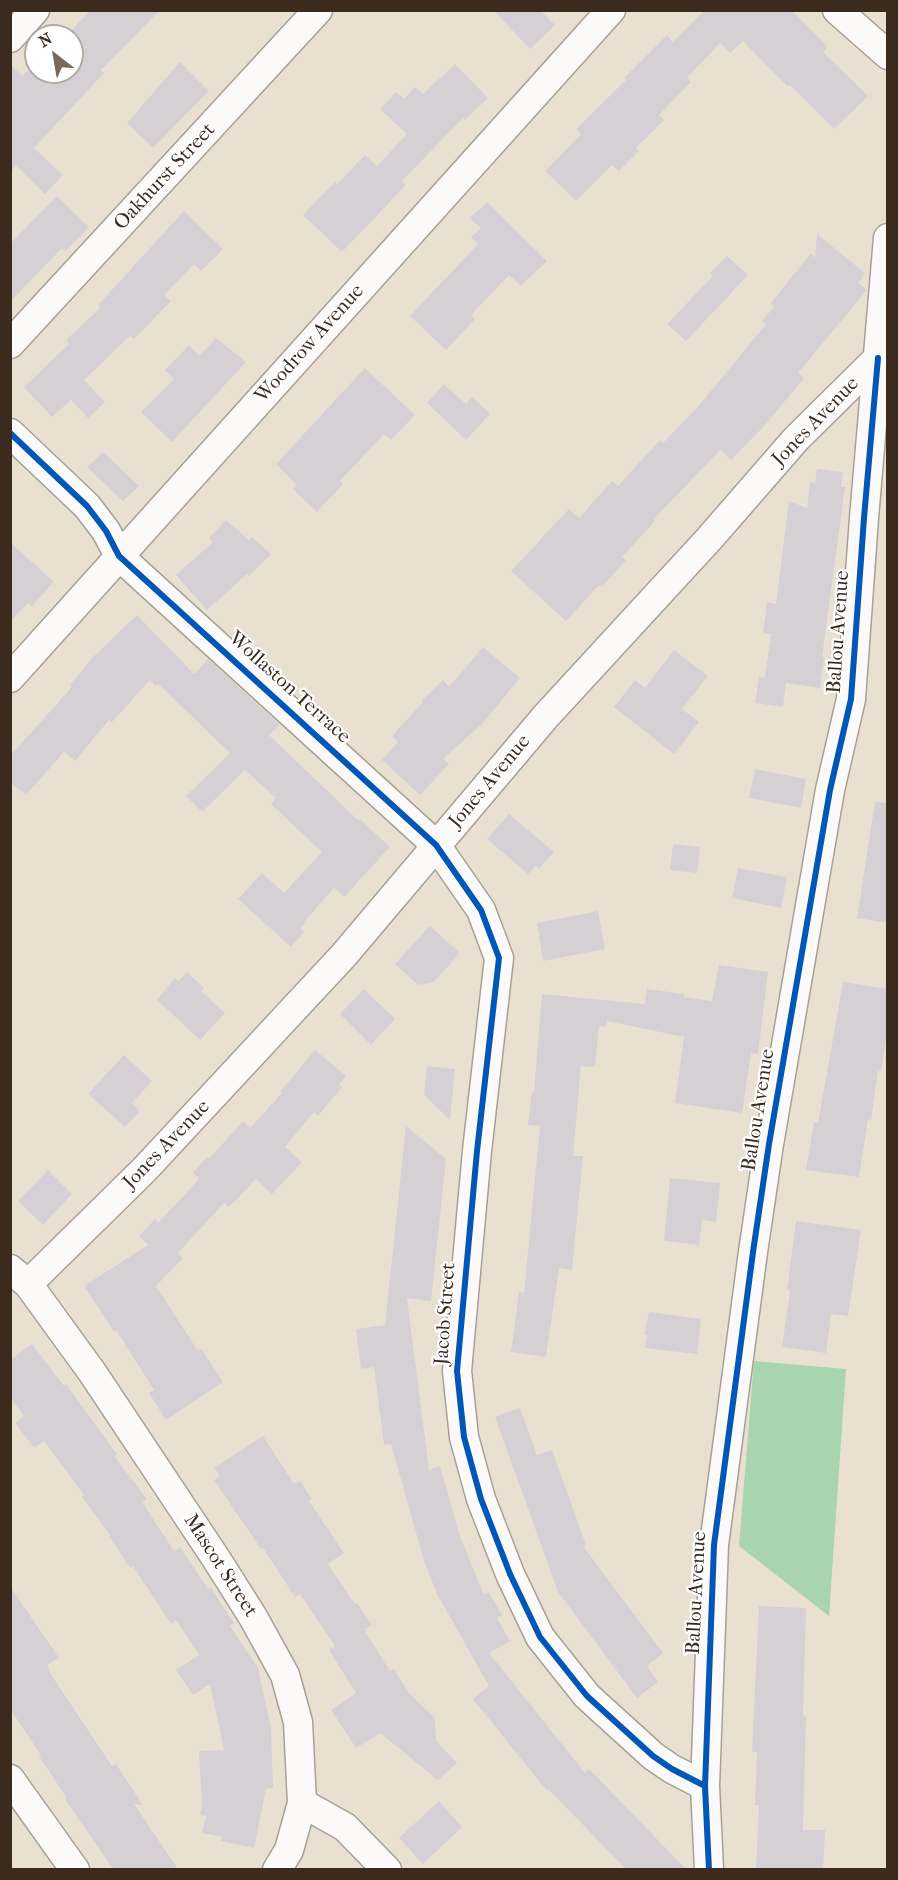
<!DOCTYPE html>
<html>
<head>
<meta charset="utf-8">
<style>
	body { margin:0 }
	#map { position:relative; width:898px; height:1880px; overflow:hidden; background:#eae0d2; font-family:"IM FELL French Canon",serif }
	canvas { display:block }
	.frame { position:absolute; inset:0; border:12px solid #3b2a1e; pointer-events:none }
	.north { position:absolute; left:24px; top:24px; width:60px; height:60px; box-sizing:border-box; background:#fff; border:2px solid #b1aaa5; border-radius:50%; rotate:329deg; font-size:16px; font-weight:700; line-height:24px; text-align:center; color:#3b2a1e }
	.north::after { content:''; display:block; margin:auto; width:21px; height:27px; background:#786a5d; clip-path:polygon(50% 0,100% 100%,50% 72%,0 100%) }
</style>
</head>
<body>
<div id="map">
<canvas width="898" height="1880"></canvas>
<div class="frame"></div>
<div class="north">N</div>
</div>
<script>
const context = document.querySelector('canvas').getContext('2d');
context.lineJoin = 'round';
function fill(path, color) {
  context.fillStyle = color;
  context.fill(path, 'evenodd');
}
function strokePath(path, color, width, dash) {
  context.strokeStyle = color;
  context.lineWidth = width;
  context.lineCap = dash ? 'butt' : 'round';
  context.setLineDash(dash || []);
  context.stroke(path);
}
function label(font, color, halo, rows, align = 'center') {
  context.font = font + ' "IM FELL French Canon",serif';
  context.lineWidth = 4.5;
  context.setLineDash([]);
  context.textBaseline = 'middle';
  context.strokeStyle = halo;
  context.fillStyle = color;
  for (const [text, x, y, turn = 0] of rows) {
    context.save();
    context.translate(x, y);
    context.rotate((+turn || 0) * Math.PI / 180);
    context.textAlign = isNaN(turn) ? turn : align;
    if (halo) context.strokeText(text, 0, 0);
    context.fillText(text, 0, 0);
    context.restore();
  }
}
fill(new Path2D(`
	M754,1361L846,1369L829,1616L739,1546Z`), '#a8d4af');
fill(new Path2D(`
	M91,10H160L101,70L104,73L34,148L63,175L45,194L16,166L10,172V64L22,76L31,68L33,70L36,66V72H72V36H66Z
	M493,10H540L555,25L530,49Z
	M705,10H791L828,47L823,52L868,96L834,129L790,85L788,87L743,41L730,53L720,43L687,78L691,82L659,115L664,120L636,148L639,151L619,171L612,165L576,201L545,171L581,134L576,129L626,80L624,78L667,35L673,42Z
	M180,62L209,91L153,148L127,123Z
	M455,64L488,98L465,120L463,118L402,181L406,185L342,252L303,215L335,182L337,184L365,155L377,166L407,134L380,109L396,92L404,99L415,87L423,94Z
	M57,196L89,227L65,251L62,248L10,302V244Z
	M487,202L547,261L521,286L509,275L471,315L475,319L446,350L410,316L478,244L471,237L481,228L470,218Z
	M184,211L223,249L201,271L194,264L164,295L171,301L134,339L130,336L84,380L105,402L88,418L71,400L52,417L24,387L69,344L66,340L100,308L98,305Z
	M817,234L865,273L858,283L867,290L798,373L804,378L765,425L731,460L720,450L654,519L655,521L622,557L626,560L602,587L599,585L566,621L511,571L569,509L579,518L612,481L618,486L660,440L663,443L702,402L766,324L762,321L774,307L770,304L811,253L815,258Z
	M727,256L748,275L686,341L667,324L713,276L710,273Z
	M216,338L246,362L172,442L141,412L174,379L165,370L189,345L199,356Z
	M365,368L415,415L391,440L384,434L340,481L343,484L317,512L293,489L297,485L276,464Z
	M444,384L466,404L472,397L490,414L466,440L427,403Z
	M103,452L139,486L123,501L87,467Z
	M817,469L843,472L841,487H845L822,657H824L820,688L786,683L783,707L755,703L759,677L765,678L771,634L763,633L767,602L776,604L789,501L807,508L810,482L815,483Z
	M226,520L249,540L252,537L271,554L249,576L247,574L207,610L176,575L213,542L209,538Z
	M10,542L54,582L32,606L28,603L10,622Z
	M137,615L194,674L208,659L280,725L269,735L359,821L360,819L390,847L344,897L334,888L304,922L305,923L300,928L304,932L291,947L238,899L262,873L284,893L322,852L271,804L276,798L245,770L202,812L186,796L230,753L158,684L156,686L150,680L112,722L109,720L75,761L64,752L26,795L10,782V756L72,687L70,685L93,657Z
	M483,647L520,678L483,723L443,759L449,764L420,795L382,760L398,742L392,736L423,702L421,701L443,680L449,687Z
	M674,650L708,676L682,709L699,722L674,754L614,707L635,680L645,688Z
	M755,769L806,779L801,808L749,798Z
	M875,802L888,803V923L857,918Z
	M509,814L554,852L539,869L536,866L528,874L487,839Z
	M673,844L700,847L697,873L670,870Z
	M738,868L787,877L781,908L732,898Z
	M598,911L605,949L543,961L537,923Z
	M430,926L460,953L434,982L418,985L395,964Z
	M719,965L768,972L758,1054L751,1053L742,1113L675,1103L684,1037L607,1021L606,1027L599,1026L595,1067L581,1066L573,1156H583L572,1270L559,1268L546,1357L511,1352L519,1292L524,1293L540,1126L528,1125L532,1091L534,1092L542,994L645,1004L647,989L684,994V997L712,1001Z
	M187,972L204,988L201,991L225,1013L200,1040L157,1000L175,978L178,981Z
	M843,982L888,989V1027L881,1071H878L871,1120L868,1119L859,1177L806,1170L814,1122L818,1123Z
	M364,989L395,1019L371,1045L340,1014Z
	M315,1050L346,1076L339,1085L342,1087L318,1116L314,1112L285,1147L302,1162L272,1194L256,1179L229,1207L224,1203L178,1253L183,1258L156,1286L198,1351L201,1348L223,1382L166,1420L149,1393L154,1390L116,1330L114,1332L84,1286L148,1245L139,1236L155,1219L158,1223L191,1188L199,1178L193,1173L207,1157L209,1159L243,1121L250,1128L282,1093L280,1092Z
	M124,1055L152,1081L132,1103L140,1111L125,1127L88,1094Z
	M427,1066L455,1069L450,1120L424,1095Z
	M406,1126L446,1159L431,1301L407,1298L429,1470L440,1466L460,1536L484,1595L489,1592L502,1615L497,1618L510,1641L489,1653L585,1773L589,1769L686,1869H626L548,1789L547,1791L473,1699L489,1686L437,1594L424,1561L391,1444L384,1445L374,1367L361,1369L356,1329L385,1325Z
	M48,1170L72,1194L43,1225L18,1201Z
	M670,1178L720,1183L716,1222L702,1220L699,1245L664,1241Z
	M796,1221L861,1230L848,1316L831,1314L826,1353L782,1347L790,1291L787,1290Z
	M649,1312L701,1319L697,1354L645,1348L647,1335H644Z
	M32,1344L64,1386L66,1384L117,1454L114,1456L147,1499L142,1502L174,1551L180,1547L208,1589L211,1588L234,1623L230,1626L258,1668L271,1728L273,1788L266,1789L254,1848L221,1841L222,1837L202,1833L206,1816L200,1815L202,1805L199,1751L224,1750L210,1684L193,1695L176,1670L199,1655L176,1620L171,1624L133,1566L130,1568L109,1536L110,1535L82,1497L84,1495L44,1441L34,1448L15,1423L24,1416L10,1397V1360Z
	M520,1408L537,1455L552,1450L586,1545L583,1546L663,1653L647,1666L658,1682L637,1698L558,1592L495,1417Z
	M263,1436L294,1484L300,1481L312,1499L309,1501L344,1553L328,1564L355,1604L357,1603L372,1625L364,1630L390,1671L394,1669L409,1693L435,1718L436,1741L457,1763L438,1780L380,1733L356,1748L331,1710L356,1693L329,1650L335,1646L300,1594L295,1597L263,1548L261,1549L214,1480L220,1476L214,1468Z
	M10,1586L59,1658L47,1665L52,1676L112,1766L116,1764L143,1805L134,1804L178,1869H113L65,1799L66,1797L39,1756L41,1755L10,1709Z
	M759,1606L806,1608L803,1716L806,1717L803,1830H825L823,1869H756L759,1805H755L757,1752H752Z
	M439,1801L462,1827L423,1864L399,1838Z`), '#d6d0d4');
const minor = new Path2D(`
	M837,10L888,55
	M10,38L35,10
	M10,344L318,10
	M10,433L87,506L106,531L119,556L436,845L481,910L499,958L477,1151L457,1371L464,1437L481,1499L510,1574L540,1637L587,1696L653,1756L672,1769L705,1786
	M10,678L611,10
	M10,1269L28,1284L92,1372L217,1560L253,1617L285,1675L298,1722L302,1803L345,1827L387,1870
	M28,1284L144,1170L344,955L546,716L709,539L796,439L878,358
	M10,1779L75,1870
	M277,1870L289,1850L302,1803
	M709,1870L705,1786L714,1545L753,1252L769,1144L830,790L851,699L864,518L888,238`);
strokePath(minor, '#a7a096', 31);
strokePath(minor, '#fcfaf8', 28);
strokePath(new Path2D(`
	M10,433L87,506L106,531L119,556L436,845L481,910L499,958L477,1151L457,1371L464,1437L481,1499L510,1574L540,1637L587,1696L653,1756L672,1769L705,1786
	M709,1870L705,1786L714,1545L753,1252L769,1144L830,790L851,699L864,518L878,358`), '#0057b8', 6);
label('20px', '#3b2a1e', '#fff', [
	["Oakhurst Street",165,177,-47],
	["Woodrow Avenue",310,344,-48],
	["Jones Avenue",816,422,-46],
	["Ballou Avenue",839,632,-86],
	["Wollaston Terrace",289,688,42],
	["Jones Avenue",490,782,-50],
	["Ballou Avenue",759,1110,-81],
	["Jones Avenue",167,1145,-46],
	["Jacob Street",446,1314,-86],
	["Mascot Street",220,1566,57],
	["Ballou Avenue",697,1593,-87]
]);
</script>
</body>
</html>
